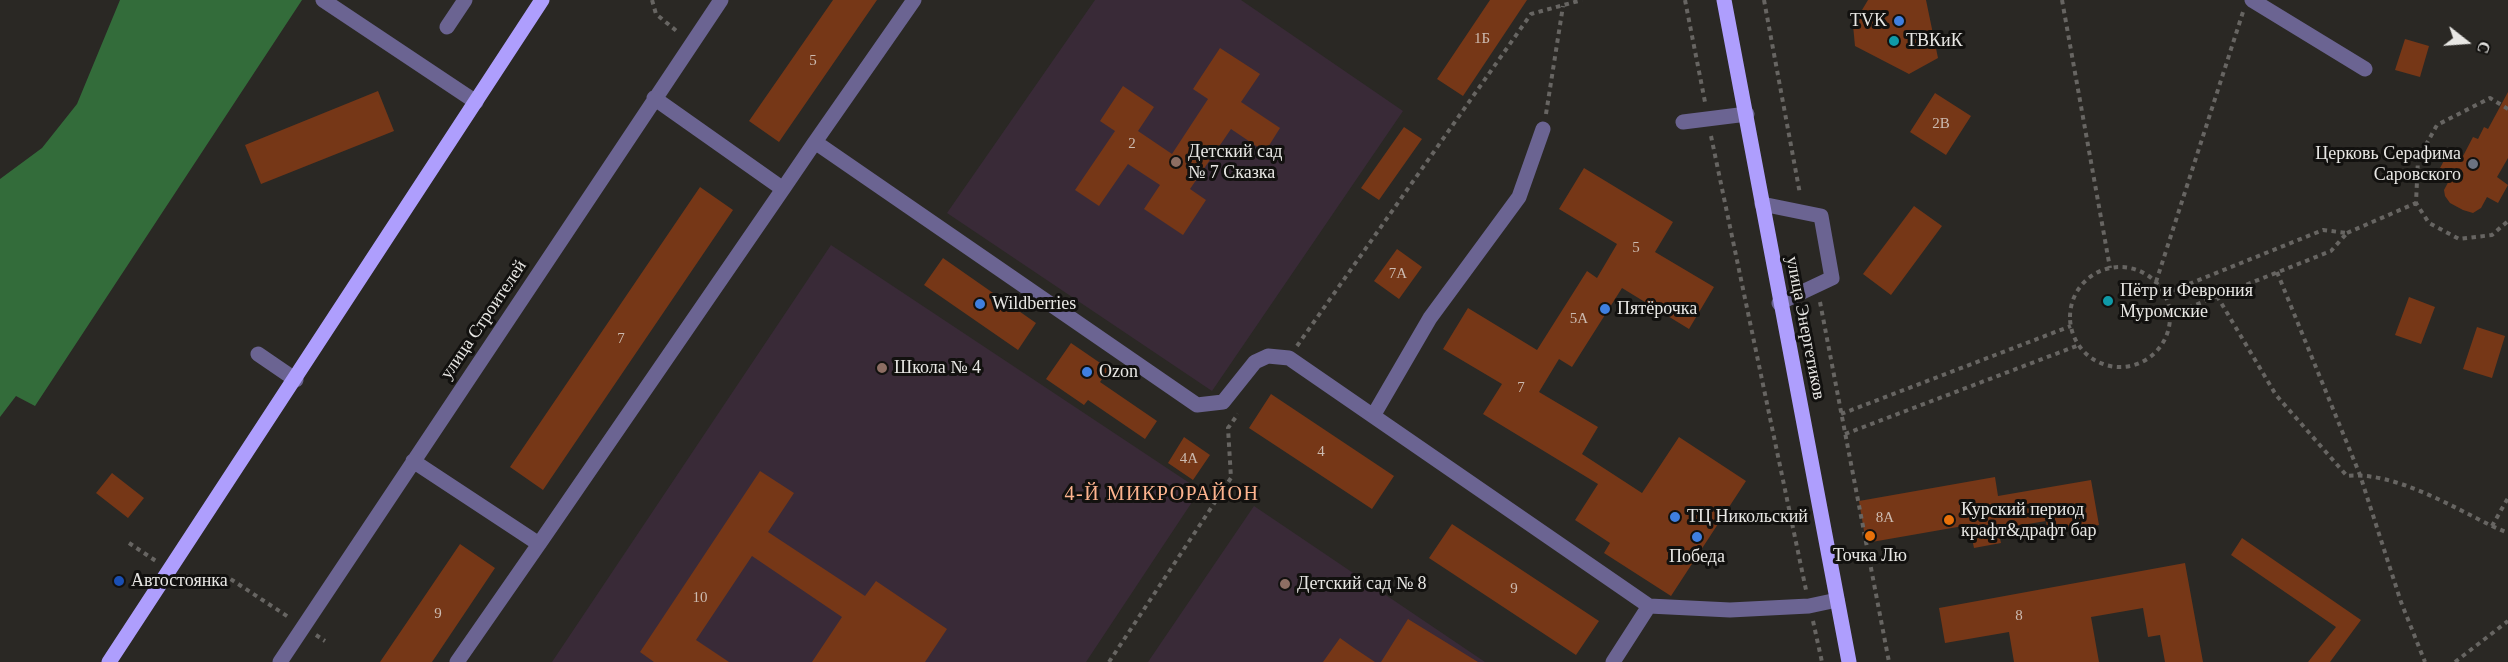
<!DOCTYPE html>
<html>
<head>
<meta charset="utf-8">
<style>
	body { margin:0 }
	#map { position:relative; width:2508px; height:662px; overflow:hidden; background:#2a2824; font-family:Georgia,serif }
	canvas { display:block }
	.north { position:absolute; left:2436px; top:12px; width:60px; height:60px; -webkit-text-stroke:4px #12110f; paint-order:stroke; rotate:107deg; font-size:16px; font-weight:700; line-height:24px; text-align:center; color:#e8e7e4 }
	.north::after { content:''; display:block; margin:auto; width:21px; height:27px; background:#e8e7e4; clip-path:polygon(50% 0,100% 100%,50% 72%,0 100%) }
</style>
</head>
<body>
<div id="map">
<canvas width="2508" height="662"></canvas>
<div class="north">С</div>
</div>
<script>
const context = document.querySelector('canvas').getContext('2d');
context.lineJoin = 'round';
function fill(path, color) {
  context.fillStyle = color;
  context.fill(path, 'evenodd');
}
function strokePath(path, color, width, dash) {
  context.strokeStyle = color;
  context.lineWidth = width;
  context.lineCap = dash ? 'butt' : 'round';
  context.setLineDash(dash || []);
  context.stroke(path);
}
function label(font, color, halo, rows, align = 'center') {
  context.font = font + ' Georgia,serif';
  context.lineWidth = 6;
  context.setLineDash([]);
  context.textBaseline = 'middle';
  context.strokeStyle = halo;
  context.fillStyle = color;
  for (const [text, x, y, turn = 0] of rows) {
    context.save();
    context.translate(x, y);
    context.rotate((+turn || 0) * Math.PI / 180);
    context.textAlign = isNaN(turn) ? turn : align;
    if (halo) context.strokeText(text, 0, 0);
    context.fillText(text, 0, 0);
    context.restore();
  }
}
fill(new Path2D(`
	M1095,0H1241L1403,111L1212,391L947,213Z
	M831,245L1200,490L1086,662H552Z
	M1254,506L1485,662H1148Z`), '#392a37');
fill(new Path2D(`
	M120,0H302L35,406L16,396L0,417V179L42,148L77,104Z`), '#336c3a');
fill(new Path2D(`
	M833,0H877L779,142L749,121Z
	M1490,0H1527L1463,96L1437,79Z
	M1868,0H1926L1938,58L1909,74L1855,46L1853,25Z
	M2405,39L2429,46L2420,77L2395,70Z
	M1220,48L1260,74L1241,102L1280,128L1265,152L1231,129L1190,189L1206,200L1183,235L1144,209L1160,185L1128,164L1099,206L1075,190L1115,131L1100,121L1123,86L1154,107L1138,131L1172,154L1208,99L1193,89Z
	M378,91L394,131L261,184L245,145Z
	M2508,92V158L2497,177L2508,185L2498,203L2487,197L2481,208L2473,213L2463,210L2450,203L2445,196L2444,190L2451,177L2439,170L2449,151L2462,158L2473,137L2478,139L2484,127L2488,129Z
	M1935,93L1971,116L1946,155L1910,132Z
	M1404,127L1422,139L1379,200L1361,188Z
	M1584,168L1673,222L1655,252L1714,287L1689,329L1622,288L1572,367L1559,359L1539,392L1598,427L1582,454L1642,493L1679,437L1746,481L1671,596L1604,553L1610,543L1575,520L1598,484L1483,414L1502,384L1443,349L1468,308L1537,350L1587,271L1597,278L1617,244L1559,209Z
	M700,187L733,210L543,490L510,467Z
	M1914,206L1942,226L1891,295L1863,274Z
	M1397,249L1422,267L1399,299L1374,281Z
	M943,258L1036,323L1018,350L924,285Z
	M2409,297L2435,307L2421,344L2395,335Z
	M2477,327L2505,336L2492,378L2463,369Z
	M1071,343L1109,369L1100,382L1157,421L1145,439L1088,400L1084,405L1046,379Z
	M1271,394L1394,476L1372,509L1249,428Z
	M1184,437L1210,455L1193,480L1168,463Z
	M760,471L794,493L768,532L865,596L876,581L947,629L925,662H812L842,617L752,556L696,640L729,662H654L640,652Z
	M112,473L144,498L128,518L96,493Z
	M1995,477L1998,496L2091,480L2099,525L2048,533L2046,521L1998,529L2001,543L1974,548L1969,525L1866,543L1859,501Z
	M1452,524L1599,621L1576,655L1429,558Z
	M2242,538L2361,620L2330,662H2308L2336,627L2231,555Z
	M460,544L495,568L432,662H380Z
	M2185,563L2203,662H2165L2160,635L2148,637L2143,608L2091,617L2099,662H2014L2009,632L1945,643L1939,608Z
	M1408,619L1478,662H1381Z
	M1340,638L1354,648L1375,662H1323Z`), '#763717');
strokePath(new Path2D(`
	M652,0L656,14L679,33
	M1685,0L1705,102
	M1764,0L1800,194
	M2062,0L2110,268
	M2508,109L2490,98L2437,125L2418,159L2416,203L2429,223L2459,239L2492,235L2508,221
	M1546,114L1563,6
	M1711,136L1806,590
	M2347,233L2416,203
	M2070 317a50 50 0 1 1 100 0a50 50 0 1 1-100 0Z
	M2277,272L2360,475L2401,602L2425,662
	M2156,282L2243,12
	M2164,294L2323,230L2347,233L2331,251L2170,315
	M2217,296L2276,395L2347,476C2393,471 2451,506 2492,526L2508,498
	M1820,302L1889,662
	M1297,346L1531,14L1582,0
	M1841,414L2071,326
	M1845,434L2079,345
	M2492,526L2508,533
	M129,543L156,561
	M186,576L229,578L290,618
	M1813,621L1822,662
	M316,635L325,641
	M1109,662L1231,478L1228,428L1238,414
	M2455,662L2508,621`), '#676562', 4, [4.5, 4.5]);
strokePath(new Path2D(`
	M323,0L476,102
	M2252,0L2365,69
	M447,27L465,0
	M654,98L783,189L815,142L1197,405L1223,402L1255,362L1268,356L1289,358L1649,606L1730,610L1809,606L1837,600
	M1683,122L1747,114
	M815,142L914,0
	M1762,204L1821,216L1832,278L1779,303
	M258,354L296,380
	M1373,416L1430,318L1519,197L1543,129
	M413,461L539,544L783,189
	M280,662L721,0
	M457,662L539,544
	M1613,662L1649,606`), '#6b6492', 15);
strokePath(new Path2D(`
	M1724,0L1849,662
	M109,662L542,0`), '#ae9efd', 15);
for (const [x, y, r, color] of [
	[1899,21,6,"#3f7fe0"],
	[1894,41,6,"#0f9aa8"],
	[1176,162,6,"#8d6e63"],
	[2473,164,6,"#6b7280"],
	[2108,301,6,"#0f9aa8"],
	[980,304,6,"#3f7fe0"],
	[1605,309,6,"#3f7fe0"],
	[882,368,6,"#8d6e63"],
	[1087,372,6,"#3f7fe0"],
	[1675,517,6,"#3f7fe0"],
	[1949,520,6,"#e8710a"],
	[1870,536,6,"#e8710a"],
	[1697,537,6,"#3f7fe0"],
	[119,581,6,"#1a4fb4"],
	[1285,584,6,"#8d6e63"]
]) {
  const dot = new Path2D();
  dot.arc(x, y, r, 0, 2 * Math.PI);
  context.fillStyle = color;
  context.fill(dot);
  strokePath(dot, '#12110f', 2);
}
label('15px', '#ccbbb1', null, [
	["1Б",1482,39],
	["5",813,61],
	["2В",1941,124],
	["2",1132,144],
	["5",1636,248],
	["7А",1398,274],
	["5А",1579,319],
	["7",621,339],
	["7",1521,388],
	["4",1321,452],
	["4А",1189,459],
	["8А",1885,518],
	["9",1514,589],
	["10",700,598],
	["9",438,614],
	["8",2019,616]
]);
label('18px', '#e8e7e4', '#12110f', [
	["TVK",1887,21,"right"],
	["ТВКиК",1906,41],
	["Детский сад",1188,152],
	["№ 7 Сказка",1188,173],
	["Церковь Серафима",2461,154,"right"],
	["Саровского",2461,175,"right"],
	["Пётр и Феврония",2120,291],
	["Муромские",2120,312],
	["Wildberries",992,304],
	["Пятёрочка",1617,309],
	["Школа № 4",894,368],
	["Ozon",1099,372],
	["Курский период",1961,510],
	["крафт&драфт бар",1961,531],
	["ТЦ Никольский",1687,517],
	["Точка Лю",1870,556,"center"],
	["Победа",1697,557,"center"],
	["Автостоянка",131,581],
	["Детский сад № 8",1297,584]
], 'left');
label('18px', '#e8e7e4', '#12110f', [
	["улица Строителей",484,320,-56],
	["улица Энергетиков",1805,328,79]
]);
context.letterSpacing = '1.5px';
label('20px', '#feb48f', '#12110f', [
	["4-Й МИКРОРАЙОН",1162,495]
]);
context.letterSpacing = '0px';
</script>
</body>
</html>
